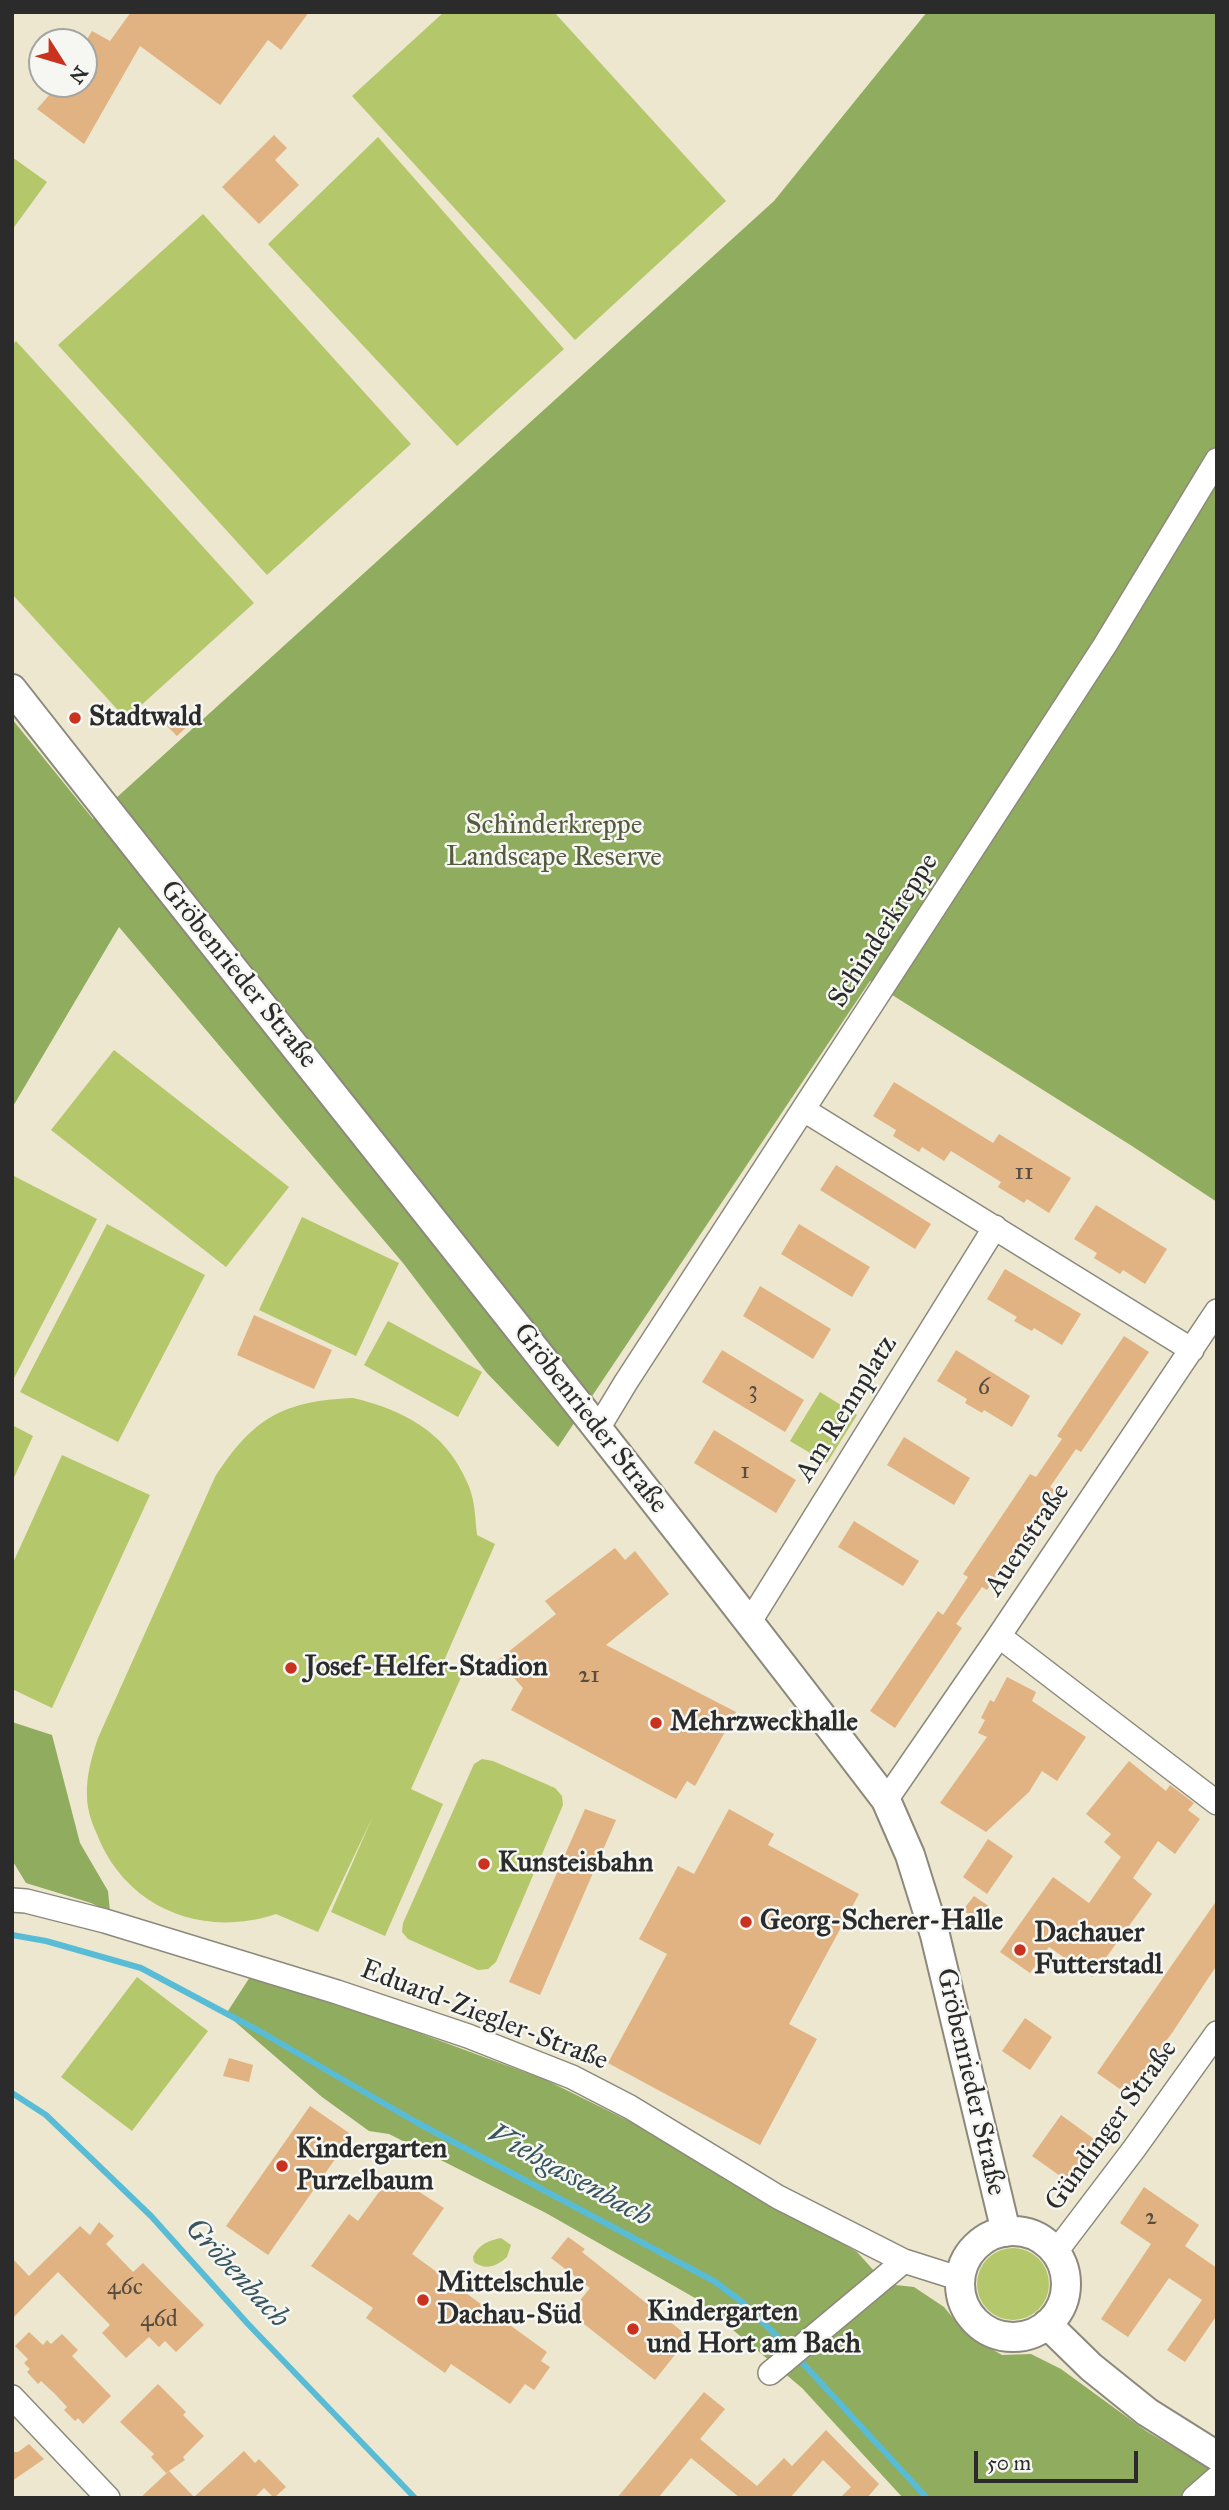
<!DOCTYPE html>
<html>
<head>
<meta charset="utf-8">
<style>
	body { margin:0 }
	#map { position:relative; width:1229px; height:2510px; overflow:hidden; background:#ece7ce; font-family:"IM FELL Great Primer",serif }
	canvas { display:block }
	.frame { position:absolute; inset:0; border:14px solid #2b2b2b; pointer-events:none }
	.north { position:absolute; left:28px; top:28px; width:70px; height:70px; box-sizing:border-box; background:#f6f6f2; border:2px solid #a5a5a2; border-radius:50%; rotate:127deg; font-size:19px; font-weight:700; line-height:28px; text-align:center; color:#2b2b2b }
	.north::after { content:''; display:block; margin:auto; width:24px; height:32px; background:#c8321e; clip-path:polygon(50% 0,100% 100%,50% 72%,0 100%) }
	.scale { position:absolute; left:974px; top:2451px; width:164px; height:32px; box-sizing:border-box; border:4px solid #2b2b2b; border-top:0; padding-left:9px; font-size:21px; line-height:24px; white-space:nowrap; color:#2b2b2b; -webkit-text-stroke:5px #f6f6f2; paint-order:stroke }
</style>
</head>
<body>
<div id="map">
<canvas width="1229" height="2510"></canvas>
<div class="frame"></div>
<div class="north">N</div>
<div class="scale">50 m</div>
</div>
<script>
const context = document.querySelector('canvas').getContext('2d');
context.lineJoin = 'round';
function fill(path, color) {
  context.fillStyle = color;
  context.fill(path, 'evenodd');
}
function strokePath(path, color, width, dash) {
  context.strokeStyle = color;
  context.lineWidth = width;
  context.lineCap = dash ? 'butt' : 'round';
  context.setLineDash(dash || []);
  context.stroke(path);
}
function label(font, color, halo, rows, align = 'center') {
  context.font = font + ' "IM FELL Great Primer",serif';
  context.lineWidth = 5;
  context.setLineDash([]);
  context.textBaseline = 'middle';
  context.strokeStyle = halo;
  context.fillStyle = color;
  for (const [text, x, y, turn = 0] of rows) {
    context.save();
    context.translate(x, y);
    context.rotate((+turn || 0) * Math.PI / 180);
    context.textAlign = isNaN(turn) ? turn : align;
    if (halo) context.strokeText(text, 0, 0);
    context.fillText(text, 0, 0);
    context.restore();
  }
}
fill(new Path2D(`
	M444,12H554L726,201L575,340L352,96Z
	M378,137L564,349L457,446L268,244Z
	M12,157L47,182L12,230Z
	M203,214L411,444L267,575L58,345Z
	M16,341L254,603L126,719L12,594V345Z
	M114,1050L289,1187L226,1267L51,1130Z
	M12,1175L97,1219L12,1382Z
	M302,1217L399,1263L356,1356L259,1310Z
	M107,1224L205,1275L118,1442L20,1392Z
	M388,1321L482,1372L458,1417L364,1365Z
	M820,1392L857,1415L827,1463L790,1441Z
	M353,1398C403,1410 445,1431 467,1482C475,1498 475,1517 477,1535L495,1544L443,1663L463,1673L411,1789L443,1804L385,1936L331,1912L373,1816L318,1932L276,1914C201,1939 124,1907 96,1832C91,1821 87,1808 87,1796C86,1776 92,1756 98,1738L215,1477C253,1418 283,1401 353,1398Z
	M12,1425L33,1436L12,1482Z
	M62,1455L150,1495L52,1708L12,1689V1565Z
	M482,1759L493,1761L555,1788L562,1796L563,1805L496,1962L488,1969L478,1970L408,1939L402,1932L403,1923L474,1764Z
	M137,1977L208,2031L132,2131L61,2077Z
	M501,2238L511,2245L507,2257C497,2266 486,2271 474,2262L473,2257C478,2245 489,2240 501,2238Z
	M977 2284a36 36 0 1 1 72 0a36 36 0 1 1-72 0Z`), '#b4c76b');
fill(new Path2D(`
	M927,12H1217V1202L1132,1146L870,981L558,1447L486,1372L403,1263L119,927L12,1108V719L93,819L774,201Z
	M12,1722L52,1735L80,1843L108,1891L110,1912L91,1903L26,1883L12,1860Z
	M250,1977L392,2023L546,2080L635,2124L857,2252L886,2284L914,2287L944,2307L967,2335L1002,2355L1031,2354L1061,2369L1146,2431L1217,2473V2498H903L802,2388L695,2298L546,2213L389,2134L369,2131L322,2097L226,2014Z`), '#8fac5f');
strokePath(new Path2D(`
	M12,1935L46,1941L141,1968L261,2032L416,2122L714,2281L742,2302L786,2345L927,2498
	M12,2093L46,2115L151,2216L248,2324L415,2498`), '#59bcd7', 6);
fill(new Path2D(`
	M131,12H309L281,50L268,40L220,105L140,46L84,144L37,109L59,84H84V44L92,31L110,41Z
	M274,135L287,148L275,160L299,185L259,224L222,187Z
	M178,709L191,723L177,736L163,722Z
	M894,1082L993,1143L999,1134L1071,1178L1049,1213L1027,1199L1024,1203L998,1187L1001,1182L951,1151L944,1161L922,1147L919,1152L893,1136L896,1130L873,1116Z
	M836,1165L931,1224L915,1249L820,1190Z
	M1096,1205L1167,1249L1145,1284L1123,1270L1120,1274L1094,1258L1097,1253L1074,1239Z
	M799,1224L870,1267L852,1297L781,1254Z
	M1005,1269L1081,1314L1062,1345L1034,1328L1032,1331L1014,1321L1017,1317L987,1299Z
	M760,1286L831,1329L813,1359L743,1316Z
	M254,1315L332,1350L314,1389L237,1355Z
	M1124,1336L1149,1352L1081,1452L1076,1449L1050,1487L1055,1490L987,1590L982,1587L956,1624L962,1628L895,1728L870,1711L938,1611L943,1615L968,1577L963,1574L1030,1474L1036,1477L1062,1439L1057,1436Z
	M722,1350L804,1400L785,1432L702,1382Z
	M956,1350L1030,1396L1012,1427L984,1410L982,1413L965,1403L967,1399L937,1381Z
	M714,1430L796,1480L776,1513L694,1463Z
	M904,1437L970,1478L954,1505L887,1465Z
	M854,1521L919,1561L903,1586L838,1547Z
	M615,1548L625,1560L635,1551L669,1594L606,1645L736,1712L695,1786L687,1781L676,1799L511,1710L523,1688L498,1660L556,1614L545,1601Z
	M1007,1677L1036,1692L1032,1701L1086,1737L1057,1781L1042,1771L1029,1792L986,1832L940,1803L987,1737L978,1733L985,1720L981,1718L990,1700L994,1702Z
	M1129,1761L1166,1791L1170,1785L1194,1803L1188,1810L1200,1819L1175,1854L1158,1841L1133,1878L1152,1894L1092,1977L1049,1947L1030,1973L1000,1952L1053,1877L1089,1903L1121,1857L1104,1842L1111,1834L1086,1814Z
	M585,1809L616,1820L540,1995L509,1982Z
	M729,1809L774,1834L768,1845L859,1894L789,2024L817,2039L760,2145L608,2063L667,1954L639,1939L678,1866L694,1874Z
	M988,1839L1013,1856L987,1894L963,1877Z
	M974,1896L990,1907L979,1922L963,1910Z
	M1217,1900V1965L1172,2033L1127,2094L1097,2073Z
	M1025,2018L1052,2037L1030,2070L1002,2051Z
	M229,2058L253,2065L249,2082L223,2076Z
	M310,2106L352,2135L268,2255L226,2226Z
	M1061,2115L1101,2144L1073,2185L1032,2156Z
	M392,2174L444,2208L412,2254L547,2352L541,2361L550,2367L534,2390L525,2384L510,2404L451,2364L445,2373L366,2318L373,2308L311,2266L349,2214L358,2221Z
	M1144,2187L1199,2225L1185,2246L1217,2268V2315L1185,2362L1167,2350L1202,2300L1169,2278L1128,2337L1101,2319L1151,2244L1120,2223Z
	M99,2222L114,2236L106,2244L133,2272L143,2263L204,2325L176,2352L165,2341L159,2347L149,2337L126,2358L102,2333L110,2325L58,2272L12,2319V2258L29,2276L80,2226L90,2235Z
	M568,2237L585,2249L582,2252L689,2337L655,2380L570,2313L590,2288L551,2258Z
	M29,2332L43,2345L47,2340L51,2344L62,2334L78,2350L72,2356L111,2396L83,2424L78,2418L75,2421L64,2410L67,2407L55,2394L41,2381L38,2384L27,2372L30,2369L24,2363L28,2359L15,2346Z
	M158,2384L186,2412L183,2415L204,2436L183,2457L185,2460L166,2473L151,2457L154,2454L120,2422Z
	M704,2392L725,2409L700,2439L757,2486L784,2458L792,2466L826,2430L879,2484L867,2498H840L851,2487L823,2460L790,2498H740L691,2458L658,2498H617Z
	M29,2444L44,2459L12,2481V2452H18Z
	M244,2451L255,2463L259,2459L286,2487L274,2498L264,2488L254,2498H140L169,2471L194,2497Z`), '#e1b382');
const minor = new Path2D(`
	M804,1110L1192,1350
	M597,1430L626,1382L1105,645L1217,460
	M749,1623L995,1227
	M999,1636L1217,1803
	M886,1800L999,1636L1217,1311
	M12,1900L26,1901L105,1921L337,1992L468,2036L572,2077L630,2107L778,2197L904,2261L961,2279
	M1055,2253L1134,2149L1217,2033
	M770,2373L904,2261
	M12,2397L108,2498
	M1194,2498L1217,2478`);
const tertiary = new Path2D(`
	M12,689C303,1060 600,1425 886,1800L910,1855L935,1935L1006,2232
	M960 2284a53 53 0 1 1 106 0a53 53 0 1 1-106 0Z
	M1047,2324L1091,2367L1147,2412L1217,2456`);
strokePath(minor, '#8c897c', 26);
strokePath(tertiary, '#8c897c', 32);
strokePath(minor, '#fff', 23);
strokePath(tertiary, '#fff', 28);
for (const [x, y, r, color] of [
	[75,718,7,"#c8321e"],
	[291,1668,7,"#c8321e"],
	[656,1723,7,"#c8321e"],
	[484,1864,7,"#c8321e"],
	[746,1922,7,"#c8321e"],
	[1020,1950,7,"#c8321e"],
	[282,2166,7,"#c8321e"],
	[423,2300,7,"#c8321e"],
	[633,2329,7,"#c8321e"]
]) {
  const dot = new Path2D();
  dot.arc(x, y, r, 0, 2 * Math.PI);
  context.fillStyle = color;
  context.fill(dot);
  strokePath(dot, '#f6f6f2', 2.5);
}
label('24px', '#584d41', null, [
	["11",1024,1173],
	["6",984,1388],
	["3",753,1391],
	["1",745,1472],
	["21",589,1676],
	["2",1151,2218],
	["46c",125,2288],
	["46d",159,2320]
]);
label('bold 28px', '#2b2b2b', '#f6f6f2', [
	["Stadtwald",89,718],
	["Josef-Helfer-Stadion",305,1668],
	["Mehrzweckhalle",670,1723],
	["Kunsteisbahn",498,1864],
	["Georg-Scherer-Halle",760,1922],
	["Dachauer",1034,1934],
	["Futterstadl",1034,1966],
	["Kindergarten",296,2150],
	["Purzelbaum",296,2182],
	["Mittelschule",437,2284],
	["Dachau-Süd",437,2316],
	["Kindergarten",647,2313],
	["und Hort am Bach",647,2345]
], 'left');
label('28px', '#545a3e', '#f6f6f2', [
	["Schinderkreppe",554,826],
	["Landscape Reserve",554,858]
]);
label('28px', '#2b2b2b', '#f6f6f2', [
	["Schinderkreppe",884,931,-57],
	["Gröbenrieder Straße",238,975,51],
	["Am Rennplatz",847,1409,-58],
	["Gröbenrieder Straße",590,1419,52],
	["Auenstraße",1028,1540,-56],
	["Eduard-Ziegler-Straße",484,2016,21],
	["Gröbenrieder Straße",970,2082,77],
	["Gündinger Straße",1112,2126,-54]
]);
label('italic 30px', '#39565f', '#f6f6f2', [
	["Viehgassenbach",569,2176,29],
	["Gröbenbach",236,2274,47]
]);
</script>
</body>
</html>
